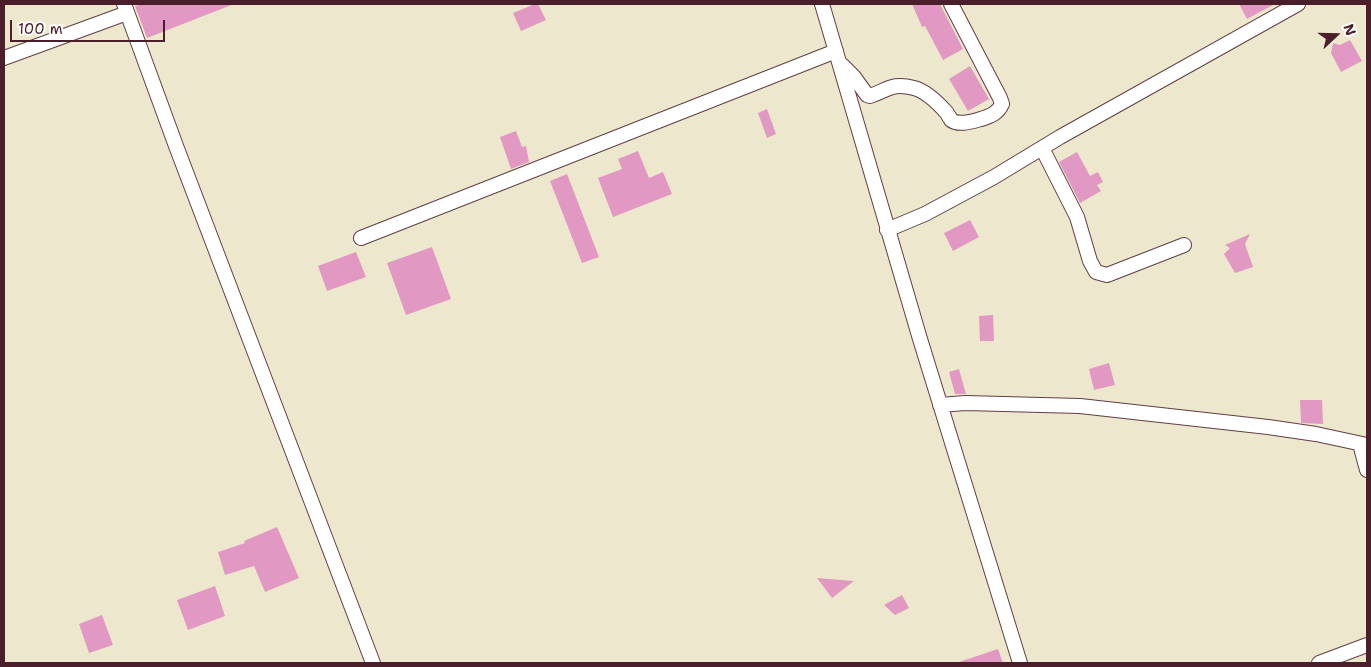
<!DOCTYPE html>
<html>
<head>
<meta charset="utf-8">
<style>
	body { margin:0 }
	#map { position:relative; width:1371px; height:667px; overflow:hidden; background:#ede8cd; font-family:"Shantell Sans",sans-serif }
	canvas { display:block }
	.frame { position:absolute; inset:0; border:5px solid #4a1f2b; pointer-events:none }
	.north { position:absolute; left:1311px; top:10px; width:50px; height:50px; -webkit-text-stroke:4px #fdfcf7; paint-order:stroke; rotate:69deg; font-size:14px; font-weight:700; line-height:20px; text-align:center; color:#4a1f2b }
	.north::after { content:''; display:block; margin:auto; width:18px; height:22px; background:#4a1f2b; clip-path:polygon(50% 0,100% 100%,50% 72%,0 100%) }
	.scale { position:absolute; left:10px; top:20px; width:155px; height:22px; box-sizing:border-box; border:2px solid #4a1f2b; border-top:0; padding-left:6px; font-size:15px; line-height:18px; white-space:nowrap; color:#4a1f2b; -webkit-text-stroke:4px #fdfcf7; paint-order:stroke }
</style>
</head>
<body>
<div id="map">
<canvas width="1371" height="667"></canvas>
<div class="frame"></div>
<div class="north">N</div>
<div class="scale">100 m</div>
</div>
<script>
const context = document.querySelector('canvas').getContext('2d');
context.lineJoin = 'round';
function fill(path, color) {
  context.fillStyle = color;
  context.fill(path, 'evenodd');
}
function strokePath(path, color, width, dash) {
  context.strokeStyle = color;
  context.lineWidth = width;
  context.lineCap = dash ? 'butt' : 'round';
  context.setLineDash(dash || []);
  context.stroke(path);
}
fill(new Path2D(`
	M142,4H234L147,38L135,6Z
	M535,4H538L546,20L521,31L513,13Z
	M912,4H940L963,49L943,60L925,26L922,27Z
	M1239,4H1275L1247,19Z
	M1350,40L1362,61L1341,72L1331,53L1333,43L1340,45Z
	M970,66L989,99L968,111L949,79Z
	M767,109L776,134L767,138L758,113Z
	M516,131L522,147L526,146L529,162L511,169L500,137Z
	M638,151L649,178L663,172L672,194L613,217L598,178L622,169L618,159Z
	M1077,152L1090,176L1098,172L1103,182L1097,185L1101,191L1080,203L1059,162Z
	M567,174L599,257L582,263L550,181Z
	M970,220L979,237L953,251L944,233Z
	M1250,234L1245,244L1253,267L1235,273L1224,254L1230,248L1225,245Z
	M432,247L451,299L406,315L387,263Z
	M356,252L366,277L327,291L318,266Z
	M993,315L994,341H980L979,316Z
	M1109,363L1115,385L1094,390L1089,369Z
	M959,369L966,394H955L949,372Z
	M1300,400H1322L1323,424L1301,423Z
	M277,527L299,578L265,592L254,566L225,575L218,552L245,543L244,541Z
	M817,578L854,581L832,598Z
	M215,586L225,616L188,630L177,600Z
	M902,595L909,608L895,615L884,605Z
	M102,615L113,645L89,653L79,624Z
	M998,649L1003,663H959V662Z`), '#e199c3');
const minor = new Path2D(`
	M124,4L176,146L373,663
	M822,4L920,339L1020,663
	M4,58L127,13
	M842,65L854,77L867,95L870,96C888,90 892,82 914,88C926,91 939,104 947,113C947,114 951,119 951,120C959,126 973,121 981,119C991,116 998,113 1002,104L1000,98L951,4
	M1042,148L1077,217L1090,261L1096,272L1107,275L1184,245
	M887,230L925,214L994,177L1060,137L1298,4
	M361,238L836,51
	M940,405L965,403L1080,406L1268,427L1316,434L1367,445
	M1360,444L1367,470
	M1319,663L1367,645`);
strokePath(minor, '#623d43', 16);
strokePath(minor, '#fff', 14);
</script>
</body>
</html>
